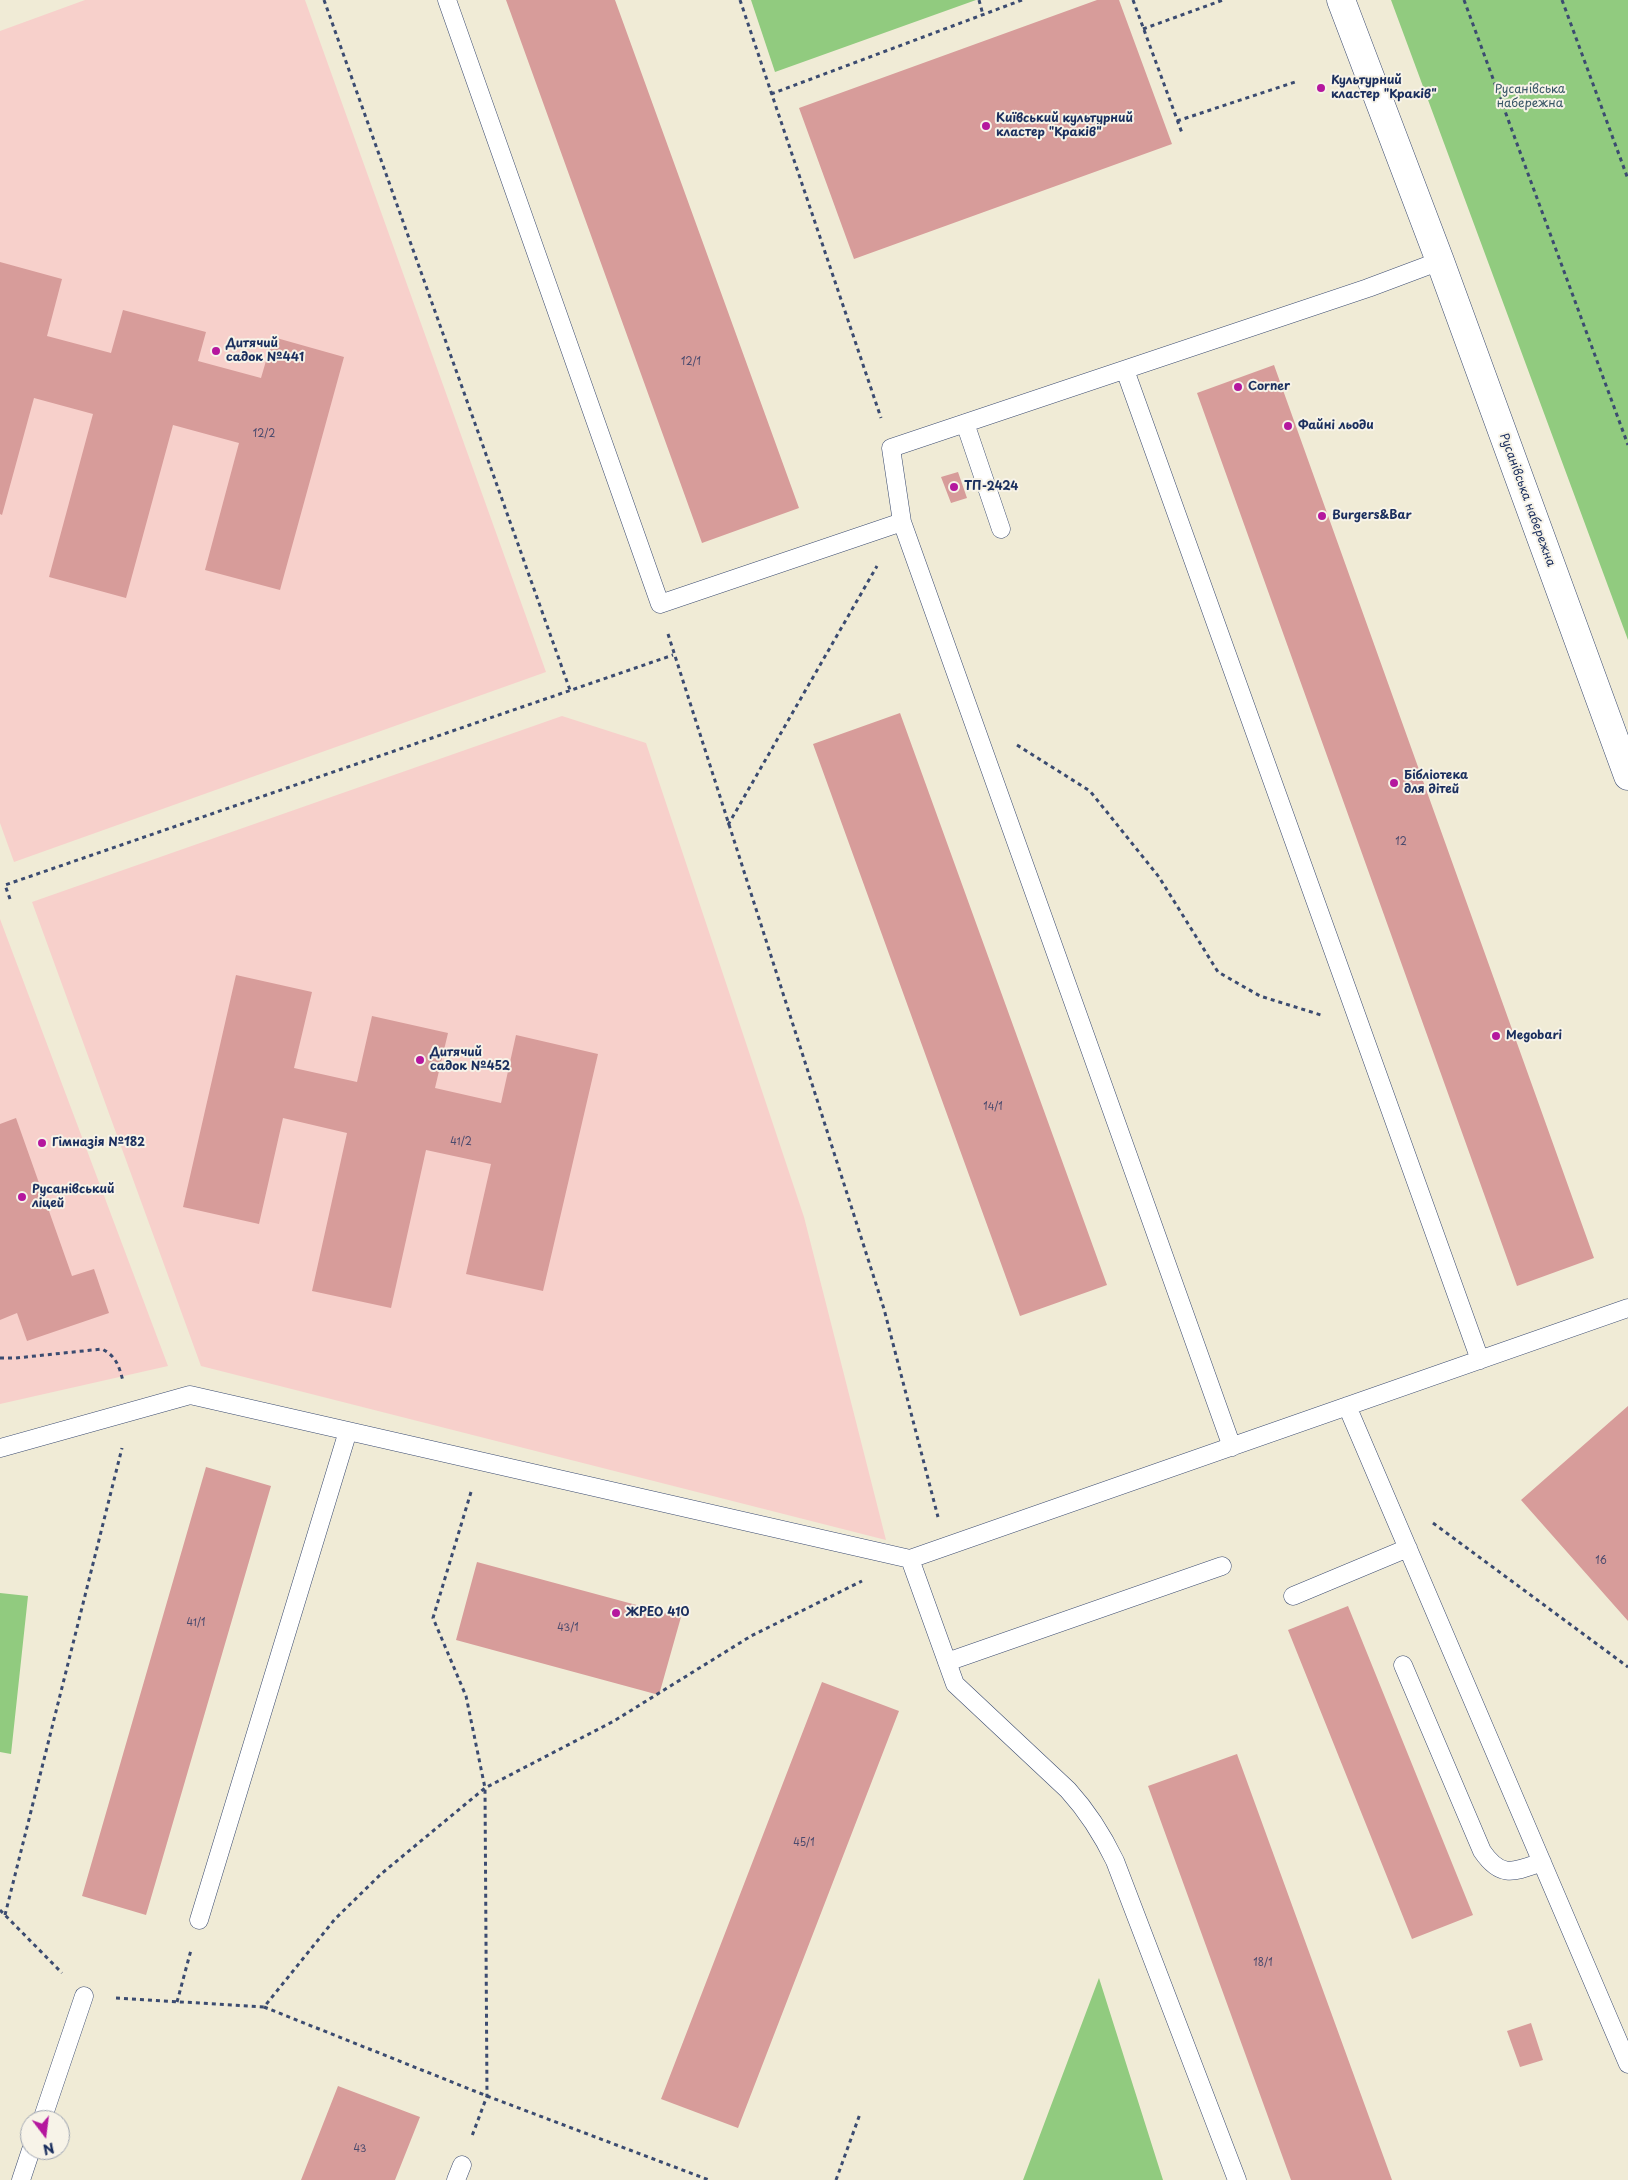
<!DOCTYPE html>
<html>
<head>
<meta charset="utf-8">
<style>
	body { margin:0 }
	#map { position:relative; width:1628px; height:2180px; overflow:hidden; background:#f0ebd6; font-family:"Playpen Sans",sans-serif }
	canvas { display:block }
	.north { position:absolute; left:20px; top:2110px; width:50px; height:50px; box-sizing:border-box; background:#f7f3e8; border:1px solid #9fa5b1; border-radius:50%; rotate:165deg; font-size:14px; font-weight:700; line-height:20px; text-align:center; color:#1b2f5e }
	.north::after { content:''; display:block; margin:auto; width:18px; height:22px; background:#b5179e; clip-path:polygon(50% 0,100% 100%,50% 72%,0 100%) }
</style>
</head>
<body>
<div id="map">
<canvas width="1628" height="2180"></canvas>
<div class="north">N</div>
</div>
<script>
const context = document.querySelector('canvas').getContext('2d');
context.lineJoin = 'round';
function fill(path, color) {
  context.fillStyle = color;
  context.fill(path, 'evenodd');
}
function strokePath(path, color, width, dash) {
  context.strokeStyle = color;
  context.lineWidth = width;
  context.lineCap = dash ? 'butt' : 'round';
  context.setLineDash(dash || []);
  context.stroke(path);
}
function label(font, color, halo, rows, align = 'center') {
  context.font = font + ' "Playpen Sans",sans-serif';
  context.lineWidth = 4;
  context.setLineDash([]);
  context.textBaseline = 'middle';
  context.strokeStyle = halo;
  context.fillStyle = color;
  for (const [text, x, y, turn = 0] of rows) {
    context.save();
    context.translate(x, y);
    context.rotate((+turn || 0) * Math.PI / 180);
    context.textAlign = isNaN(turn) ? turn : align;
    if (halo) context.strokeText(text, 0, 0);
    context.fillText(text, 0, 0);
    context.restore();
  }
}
fill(new Path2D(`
	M85,0H305L546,672L14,862L0,823V31Z
	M562,716L646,743L804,1217L886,1540L201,1366L32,902Z
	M0,919L168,1366L0,1404Z`), '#f7d0cb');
fill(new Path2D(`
	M751,0H976L775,72Z
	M1391,0H1628V640Z
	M0,1593L28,1596L11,1754L0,1752Z
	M1099,1978L1163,2180H1023Z`), '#91cb7f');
fill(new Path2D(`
	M506,0H615L799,508L702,543Z
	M1097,0H1119L1172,144L854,259L799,108Z
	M0,262L62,279L47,336L111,353L123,310L206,332L198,361L261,378L273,337L344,357L280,590L205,570L239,443L173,425L126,598L49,577L93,414L34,398L2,515L0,514Z
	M1274,365L1594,1258L1517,1286L1197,393Z
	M958,472L967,498L951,503L941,477Z
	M900,713L1107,1285L1020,1316L813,744Z
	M236,975L312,992L294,1068L357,1082L372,1016L448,1033L435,1088L501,1103L516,1035L598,1054L543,1291L466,1274L491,1164L426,1150L391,1308L312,1291L347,1133L283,1118L259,1224L183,1207Z
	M16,1118L72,1276L94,1269L109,1313L27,1341L17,1313L0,1320V1124Z
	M1628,1406V1621L1521,1500Z
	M206,1467L271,1486L146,1915L82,1896Z
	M477,1562L681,1617L659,1695L456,1640Z
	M1348,1606L1473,1915L1412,1939L1288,1630Z
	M822,1682L899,1711L738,2128L661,2099Z
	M1237,1754L1392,2180H1291L1148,1786Z
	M1531,2023L1543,2060L1520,2067L1507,2031Z
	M338,2086L420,2117L395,2180H301Z`), '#d79c9a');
const service = new Path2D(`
	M447,0L660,604L902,522
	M1125,370L1480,1360
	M965,423L1001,529
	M1347,1406L1628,2064
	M1232,1447L902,522L891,448L1368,288L1440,261
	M0,1448L190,1395L910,1559L1628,1308
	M910,1559L955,1684L1068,1790C1088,1812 1102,1834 1115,1861L1237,2180
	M1293,1596L1408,1548
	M947,1662L1222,1566
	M1403,1665L1482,1851C1501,1879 1514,1872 1542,1862
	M199,1920L348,1431
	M42,2120L84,1996
	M21,2180L31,2150
	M456,2180L462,2165`);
const secondary = new Path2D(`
	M1341,0L1440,261L1628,776`);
strokePath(service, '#3b4b70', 19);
strokePath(secondary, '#3b4b70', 29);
strokePath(new Path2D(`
	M324,0L570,690
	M740,0L881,418
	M979,0L983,15
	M1133,0L1182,133
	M1464,0L1628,445
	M1562,0L1628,179
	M1143,29L1223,0
	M771,94L1022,0
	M1177,121L1295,82
	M668,634L884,1309L938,1517
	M1017,745L1090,791L1159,877L1218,972L1260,996L1321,1015
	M728,825L877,566
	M10,899L5,885L673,655
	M0,1358H16L102,1349C116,1356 119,1366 123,1381
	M471,1492L433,1618L466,1696L485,1788L487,2096L472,2136
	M1433,1523L1628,1667
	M0,1910L62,1973
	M5,1915L122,1448
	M116,1998L264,2007L335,1919L381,1874L485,1788L614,1721L751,1636L862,1581
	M177,2002L191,1950
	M264,2007L487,2096L709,2180
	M836,2180L860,2114`), '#3b4b70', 3, [4, 4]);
strokePath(service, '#fff', 18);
strokePath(secondary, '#fff', 28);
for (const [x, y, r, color] of [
	[1321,88,5,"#b5179e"],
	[986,126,5,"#b5179e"],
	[216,351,5,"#b5179e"],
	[1238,387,5,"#b5179e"],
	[1288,426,5,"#b5179e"],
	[954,487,5,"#b5179e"],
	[1322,516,5,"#b5179e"],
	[1394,783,5,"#b5179e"],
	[1496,1036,5,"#b5179e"],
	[420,1060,5,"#b5179e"],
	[42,1143,5,"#b5179e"],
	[22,1197,5,"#b5179e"],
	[616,1613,5,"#b5179e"]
]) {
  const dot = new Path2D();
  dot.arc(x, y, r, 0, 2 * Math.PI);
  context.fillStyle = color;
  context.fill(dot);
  strokePath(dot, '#f7f3e8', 2);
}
label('10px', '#4a4a6d', null, [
	["12/1",691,362],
	["12/2",264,434],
	["12",1401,842],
	["14/1",993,1107],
	["41/2",461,1142],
	["16",1601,1561],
	["41/1",196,1623],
	["43/1",568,1628],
	["45/1",804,1843],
	["18/1",1263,1963],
	["43",360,2149]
]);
label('bold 12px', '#1b2f5e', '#f7f3e8', [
	["Культурний",1331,81],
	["кластер \"Краків\"",1331,95],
	["Київський культурний",996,119],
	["кластер \"Краків\"",996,133],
	["Дитячий",226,344],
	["садок №441",226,358],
	["Corner",1248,387],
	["Файні льоди",1298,426],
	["ТП-2424",964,487],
	["Burgers&Bar",1332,516],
	["Бібліотека",1404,776],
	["для дітей",1404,790],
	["Megobari",1506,1036],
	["Дитячий",430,1053],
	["садок №452",430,1067],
	["Гімназія №182",52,1143],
	["Русанівський",32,1190],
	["ліцей",32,1204],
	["ЖРЕО 410",626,1613]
], 'left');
label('12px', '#385666', '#f7f3e8', [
	["Русанівська",1530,90],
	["набережна",1530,104]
]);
label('12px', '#1b2f5e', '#f7f3e8', [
	["Русанівська набережна",1527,500,70]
]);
</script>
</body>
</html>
